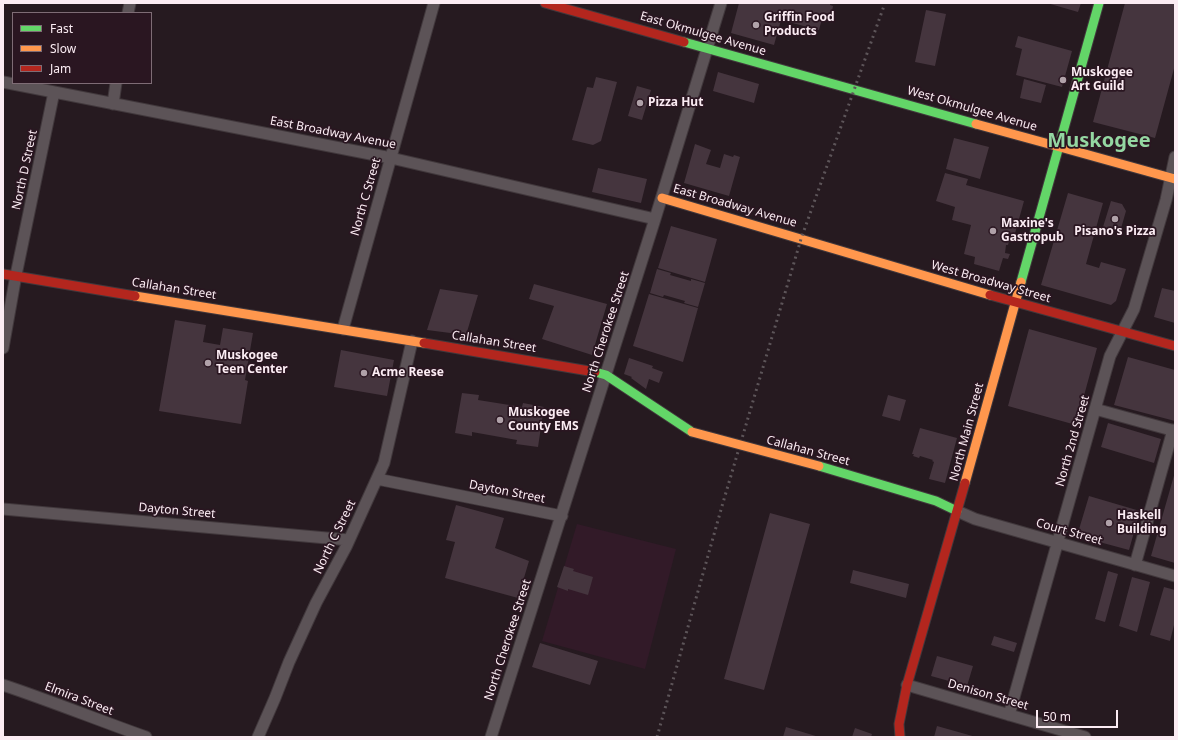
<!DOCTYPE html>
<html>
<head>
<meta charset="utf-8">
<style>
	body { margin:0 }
	#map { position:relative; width:1178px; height:740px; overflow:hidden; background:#261a20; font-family:"Noto Sans",sans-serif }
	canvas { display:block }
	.frame { position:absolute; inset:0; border:4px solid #fbecf3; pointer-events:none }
	.legend { position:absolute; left:12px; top:12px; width:140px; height:72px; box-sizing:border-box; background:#2a1621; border:1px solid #7e6c75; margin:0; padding:5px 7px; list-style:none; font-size:12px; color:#fbecf3 }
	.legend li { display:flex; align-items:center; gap:8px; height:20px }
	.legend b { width:20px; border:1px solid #7e6c75 }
	.scale { position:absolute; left:1036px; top:710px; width:82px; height:18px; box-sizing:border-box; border:2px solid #fbecf3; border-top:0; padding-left:5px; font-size:12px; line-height:14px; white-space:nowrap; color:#fbecf3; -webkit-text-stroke:3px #2a1621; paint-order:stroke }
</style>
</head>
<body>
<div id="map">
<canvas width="1178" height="740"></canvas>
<div class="frame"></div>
<ul class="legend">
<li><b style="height:5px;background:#63d668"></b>Fast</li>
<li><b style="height:5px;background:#ff974d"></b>Slow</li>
<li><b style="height:5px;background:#b3261e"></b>Jam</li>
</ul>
<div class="scale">50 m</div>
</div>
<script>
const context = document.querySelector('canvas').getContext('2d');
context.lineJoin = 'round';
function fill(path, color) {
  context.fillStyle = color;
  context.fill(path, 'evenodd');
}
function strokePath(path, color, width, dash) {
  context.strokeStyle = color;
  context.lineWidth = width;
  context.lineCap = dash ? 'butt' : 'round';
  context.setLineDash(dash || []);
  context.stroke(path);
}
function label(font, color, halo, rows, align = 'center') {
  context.font = font + ' "Noto Sans",sans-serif';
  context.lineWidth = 3.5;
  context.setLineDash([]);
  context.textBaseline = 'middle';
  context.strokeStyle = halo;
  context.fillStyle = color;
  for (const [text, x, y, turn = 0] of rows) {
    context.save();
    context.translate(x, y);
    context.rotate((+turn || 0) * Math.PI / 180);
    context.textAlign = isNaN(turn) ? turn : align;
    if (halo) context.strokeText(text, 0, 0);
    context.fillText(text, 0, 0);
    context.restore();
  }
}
fill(new Path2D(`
	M577,524L676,549L645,669L542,641Z`), '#321a28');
fill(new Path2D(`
	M739,3H830V5L833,6L831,17L823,15L819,30L781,20L774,45L731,33Z
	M1047,3H1081L1078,12Z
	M1125,3H1175V65L1155,138L1093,122Z
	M926,10L946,14L935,66L915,62Z
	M1018,36L1072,51L1062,87L1016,75L1022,49L1015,47Z
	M718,72L759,84L754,103L713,91Z
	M596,77L617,82L601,141L593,145L572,140L587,87L593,88Z
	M1024,79L1046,85L1041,103L1020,98Z
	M637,86L651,90L642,120L628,116Z
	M954,138L989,147L980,179L946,169Z
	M695,144L711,150L706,164L720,168L724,154L733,157L734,155L740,157L729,196L684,183Z
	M598,168L647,179L641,203L592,192Z
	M945,173L968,179L966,185L1024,201L1014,237H1010L1008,245H1006L1005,253L1010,254L1008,259L1003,258L999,271L974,264L975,257L964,254L971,225L952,220L955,207L936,201Z
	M1068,193L1103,203L1086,264L1099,268L1101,262L1126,269L1116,301L1111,305L1041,285Z
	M1111,201L1122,204L1126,211L1120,232L1103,227Z
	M671,226L717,239L705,282L658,268Z
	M657,269L671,273L670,275L691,281V279L705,283L698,307L684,303L685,301L664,295L663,297L650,293Z
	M534,284L607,304L592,355L542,339L554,306L529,299Z
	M1162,288L1175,291V323L1154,317Z
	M440,289L478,295L466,335L427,330Z
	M649,294L698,308L683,362L633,346Z
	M175,320L206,325L203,342L220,345L223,328L253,333L245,380L248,381L241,424L159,411Z
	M1029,329L1097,348L1076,425L1008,406Z
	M341,350L394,360L387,396L334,387Z
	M1128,357L1175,370V421L1114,405Z
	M629,358L653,366L652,368L663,372L659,383L649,379L646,389L631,378L632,377L624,374Z
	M462,393L479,395L478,400L522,407L523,403L544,407L538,447L516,444L517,440L472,432V436L455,433Z
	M888,395L906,400L900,421L882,416Z
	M1108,423L1161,439L1154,463L1101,447Z
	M920,428L957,438L945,483L929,479L934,462L932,461L933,460L920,456L919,458L913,456L914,454H912Z
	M1175,472V563L1151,556Z
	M1089,496L1140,511L1129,550L1077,536Z
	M456,505L504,518L495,548L529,561L518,598L445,578L455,542L446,540Z
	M770,513L810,524L764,690L724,679Z
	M564,566L574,569L573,571L593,577L588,595L568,589V591L557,587Z
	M853,570L909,584L906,598L850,583Z
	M1108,571L1118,574L1105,622L1095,619Z
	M1132,577L1150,582L1137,632L1119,626Z
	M1164,587L1175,590V621L1170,641L1150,635Z
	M994,636L1017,643L1014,652L991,645Z
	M540,643L598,661L590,685L532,667Z
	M937,656L973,666L967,686L931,676Z
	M937,726L976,737H934Z
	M786,727L819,737H783Z
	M855,728L872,734L871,737H852Z`), '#45353e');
const street = new Path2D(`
	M128,13L130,3
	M3,82L391,158L655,219
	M113,104L116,83
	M343,329L434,3
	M3,348L16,275L54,92
	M1095,409L1175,431
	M377,479L562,516
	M3,509L349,540
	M957,511L975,519L1175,576
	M1135,565L1173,430
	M3,685C51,701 98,720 146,737
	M907,685L1085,737
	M1009,715L1110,356L1134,309L1166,200L1175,157
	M258,737L275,698L289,662L316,603L346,547L384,463L412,341
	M491,737L655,219L721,3`);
const fast = new Path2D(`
	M684,42L976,124
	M1021,282L1099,3
	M595,372L606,375L692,432
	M819,466L936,501L957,511`);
const slow = new Path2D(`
	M976,124L1060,147
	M1060,147L1175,179
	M662,198L990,295
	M135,296L424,343
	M965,483L1021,282`);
const jam = new Path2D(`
	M545,3L684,42
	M3,274L135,296
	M990,295L1175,346
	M424,343L595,372
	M900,737L899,724L907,685L965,483`);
strokePath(street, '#41383c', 13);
strokePath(fast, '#41383c', 11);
strokePath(slow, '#41383c', 11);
strokePath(jam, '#41383c', 11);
strokePath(street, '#5c5357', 11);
strokePath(fast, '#63d668', 9);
strokePath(slow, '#ff974d', 9);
strokePath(jam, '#b3261e', 9);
strokePath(new Path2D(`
	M657,737L722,506L801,239L885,3`), '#5d5559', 3, [2, 4]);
const slowBridge = new Path2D(`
	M692,432L819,466`);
strokePath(slowBridge, '#41383c', 11, []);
strokePath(slowBridge, '#ff974d', 9);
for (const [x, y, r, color] of [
	[756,25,4,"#b0a2a9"],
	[1063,80,4,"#b0a2a9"],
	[640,103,4,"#b0a2a9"],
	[1115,219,4,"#b0a2a9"],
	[993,231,4,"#b0a2a9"],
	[208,363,4,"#b0a2a9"],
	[364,373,4,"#b0a2a9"],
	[500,420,4,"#b0a2a9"],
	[1109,523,4,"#b0a2a9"]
]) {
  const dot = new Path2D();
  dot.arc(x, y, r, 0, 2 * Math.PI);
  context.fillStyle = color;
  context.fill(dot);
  strokePath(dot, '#2a1621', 1.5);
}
label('bold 12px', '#fbecf3', '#2a1621', [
	["Griffin Food",764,18],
	["Products",764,32],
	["Muskogee",1071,73],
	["Art Guild",1071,87],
	["Pizza Hut",648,103],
	["Maxine's",1001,224],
	["Gastropub",1001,238],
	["Pisano's Pizza",1115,232,"center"],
	["Muskogee",216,356],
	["Teen Center",216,370],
	["Acme Reese",372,373],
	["Muskogee",508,413],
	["County EMS",508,427],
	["Haskell",1117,516],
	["Building",1117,530]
], 'left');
label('12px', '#fbecf3', '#2a1621', [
	["East Okmulgee Avenue",703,34,16],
	["West Okmulgee Avenue",972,109,16],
	["East Broadway Avenue",333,133,11],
	["North D Street",25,170,-78],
	["North C Street",366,197,-74],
	["East Broadway Avenue",735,206,16],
	["West Broadway Street",991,282,16],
	["Callahan Street",174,289,9],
	["North Cherokee Street",606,332,-72],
	["Callahan Street",494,342,9],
	["North Main Street",967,432,-75],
	["North 2nd Street",1073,441,-74],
	["Callahan Street",808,451,15],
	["Dayton Street",507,492,11],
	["Dayton Street",177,511,5],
	["Court Street",1069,532,16],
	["North C Street",335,537,-64],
	["North Cherokee Street",508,640,-72],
	["Denison Street",988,695,16],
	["Elmira Street",79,699,21]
]);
label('bold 20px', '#94d7a2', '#2a1621', [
	["Muskogee",1099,141]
]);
</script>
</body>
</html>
